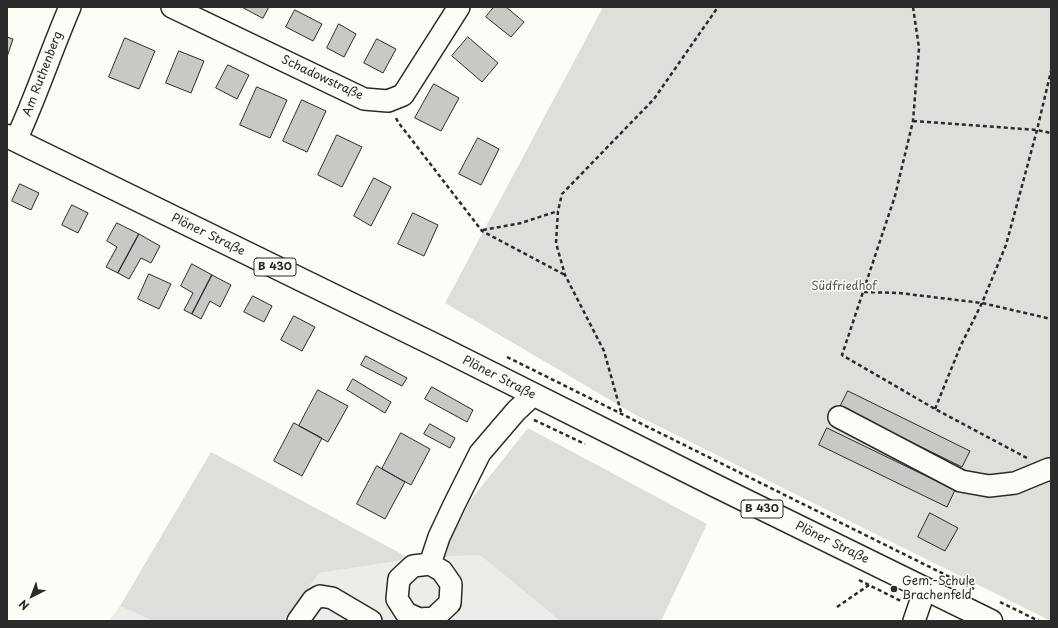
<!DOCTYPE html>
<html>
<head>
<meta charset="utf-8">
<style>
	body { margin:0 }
	#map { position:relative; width:1058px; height:628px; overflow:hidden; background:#fdfcf7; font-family:"Playpen Sans",sans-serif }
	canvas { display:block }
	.frame { position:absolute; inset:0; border:8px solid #2b2b2b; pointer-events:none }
	.north { position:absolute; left:12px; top:576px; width:40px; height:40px; -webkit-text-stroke:3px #fdfcf7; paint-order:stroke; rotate:222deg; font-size:11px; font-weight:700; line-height:16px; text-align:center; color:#2b2b2b }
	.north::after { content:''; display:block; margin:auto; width:14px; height:18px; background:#2b2b2b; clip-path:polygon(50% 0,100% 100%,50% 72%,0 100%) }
</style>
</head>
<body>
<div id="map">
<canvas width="1058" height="628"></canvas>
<div class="frame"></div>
<div class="north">N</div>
</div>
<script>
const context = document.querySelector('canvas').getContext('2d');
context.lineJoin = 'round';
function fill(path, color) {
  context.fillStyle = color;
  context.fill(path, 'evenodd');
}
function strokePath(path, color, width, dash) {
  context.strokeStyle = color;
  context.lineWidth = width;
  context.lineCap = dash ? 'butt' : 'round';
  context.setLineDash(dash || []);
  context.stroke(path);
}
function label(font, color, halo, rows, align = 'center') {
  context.font = font + ' "Playpen Sans",sans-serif';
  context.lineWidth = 3;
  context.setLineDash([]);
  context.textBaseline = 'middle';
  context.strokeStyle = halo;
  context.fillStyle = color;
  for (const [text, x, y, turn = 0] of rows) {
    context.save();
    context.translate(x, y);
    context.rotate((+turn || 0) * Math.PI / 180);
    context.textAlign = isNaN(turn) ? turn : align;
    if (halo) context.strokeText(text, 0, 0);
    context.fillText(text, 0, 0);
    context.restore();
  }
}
fill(new Path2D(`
	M480,555L560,621H283L318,573L411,559Z
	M120,606L153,621H109Z`), '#edece8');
fill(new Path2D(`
	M603,7H1051V621L634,414L445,303Z
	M528,428L707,524L661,621H560L480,555L442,557L470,501Z
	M211,452L411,559L319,573L283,621H153L120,606Z`), '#dfdeda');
const building = new Path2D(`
	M242,7H269L263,18Z
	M494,7H506L524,22L511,37L486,17Z
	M295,10L322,24L313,41L286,27Z
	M339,24L356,34L344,57L327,48Z
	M7,37L13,39L7,57Z
	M468,37L498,63L482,82L452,56Z
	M125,38L155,51L139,89L109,77Z
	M377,39L396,49L383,73L364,63Z
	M179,51L204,61L191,93L166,83Z
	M228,65L249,75L237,99L216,88Z
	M434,84L459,98L441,131L415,118Z
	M257,87L287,100L270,138L240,125Z
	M302,100L326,111L307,152L283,141Z
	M337,135L362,147L342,187L318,175Z
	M478,138L499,149L481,185L459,174Z
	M374,178L391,187L371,226L354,216Z
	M20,184L39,193L31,210L12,201Z
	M72,205L88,213L78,233L62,225Z
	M413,213L438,225L424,256L398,244Z
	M117,223L139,234L118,273L106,267L117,247L107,241Z
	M139,234L160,246L151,263L141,258L129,279L118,273Z
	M192,264L212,275L192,314L184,310L193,293L181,286Z
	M149,274L171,284L159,309L138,299Z
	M212,275L231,285L220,307L210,301L201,319L192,314Z
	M253,296L272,306L264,322L244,312Z
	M294,316L315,327L302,351L281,340Z
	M366,356L407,378L402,386L361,365Z
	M353,379L391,402L385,413L347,390Z
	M432,387L473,410L467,422L425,399Z
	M318,390L348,406L328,442L299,426Z
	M848,391L970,451L962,467L840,407Z
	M294,423L322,438L302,476L274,461Z
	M430,424L455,438L450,448L424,434Z
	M827,428L955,490L947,507L819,445Z
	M401,433L430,449L411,485L382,469Z
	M377,466L405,482L385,519L357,504Z
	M930,513L958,528L945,551L918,537Z`);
fill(building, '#c9c8c4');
strokePath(building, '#2b2b2b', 1);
const minor = new Path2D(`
	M172,7L364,99L388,101L403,95L459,7
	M16,140C36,97 51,51 70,7
	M839,417L961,481L989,486L1015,483L1049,469L1051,470
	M430,564L439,537L454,505L480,453L516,411L533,395
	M430,564L442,571L451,584L450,603L434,618L419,619L406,613L397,599L399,579L413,566Z
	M298,621L313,600L320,596L332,598L371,621
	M914,621L925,589`);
const major = new Path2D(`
	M7,136L439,347L716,486L991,621`);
strokePath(minor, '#2b2b2b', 24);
strokePath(major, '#2b2b2b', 25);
strokePath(new Path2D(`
	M913,7L919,48L913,121L895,196L842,355L935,409L1027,458
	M396,118L398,122L482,231L565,275
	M913,121L1037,130L1051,133
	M483,230L521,223L558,211
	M864,292L899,293L982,303L1051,319
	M507,357L974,589
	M935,409L961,345L982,303L1006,245L1037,130L1051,71
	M621,412L604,351L565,275L556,243L558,211L562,194L654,99L718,7
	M534,420L585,444
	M859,580L901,601
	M1000,602L1039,621
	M837,607L869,585`), '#2b2b2b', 2.5, [4, 3]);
strokePath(minor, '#fdfcf7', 21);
strokePath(major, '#fdfcf7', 22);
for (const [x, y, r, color] of [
	[894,589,4,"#2b2b2b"]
]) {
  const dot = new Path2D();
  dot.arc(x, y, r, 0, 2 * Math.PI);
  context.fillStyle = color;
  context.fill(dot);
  strokePath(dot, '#fdfcf7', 1.5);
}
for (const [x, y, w] of [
	[275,267,42],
	[762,509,42]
]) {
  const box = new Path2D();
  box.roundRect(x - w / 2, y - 9, w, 18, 3);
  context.fillStyle = '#fdfcf7';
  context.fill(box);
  strokePath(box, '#2b2b2b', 1);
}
label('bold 11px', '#2b2b2b', null, [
	["B 430",275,267],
	["B 430",762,509]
]);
label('12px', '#2b2b2b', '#fdfcf7', [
	["Am Ruthenberg",43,74,-69],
	["Schadowstraße",322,78,25],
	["Plöner Straße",208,235,26],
	["Plöner Straße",499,378,27],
	["Plöner Straße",832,543,26]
]);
label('12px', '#585857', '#fdfcf7', [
	["Südfriedhof",844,287]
]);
label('12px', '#2b2b2b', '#fdfcf7', [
	["Gem.-Schule",902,582],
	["Brachenfeld",902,596]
], 'left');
</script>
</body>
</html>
